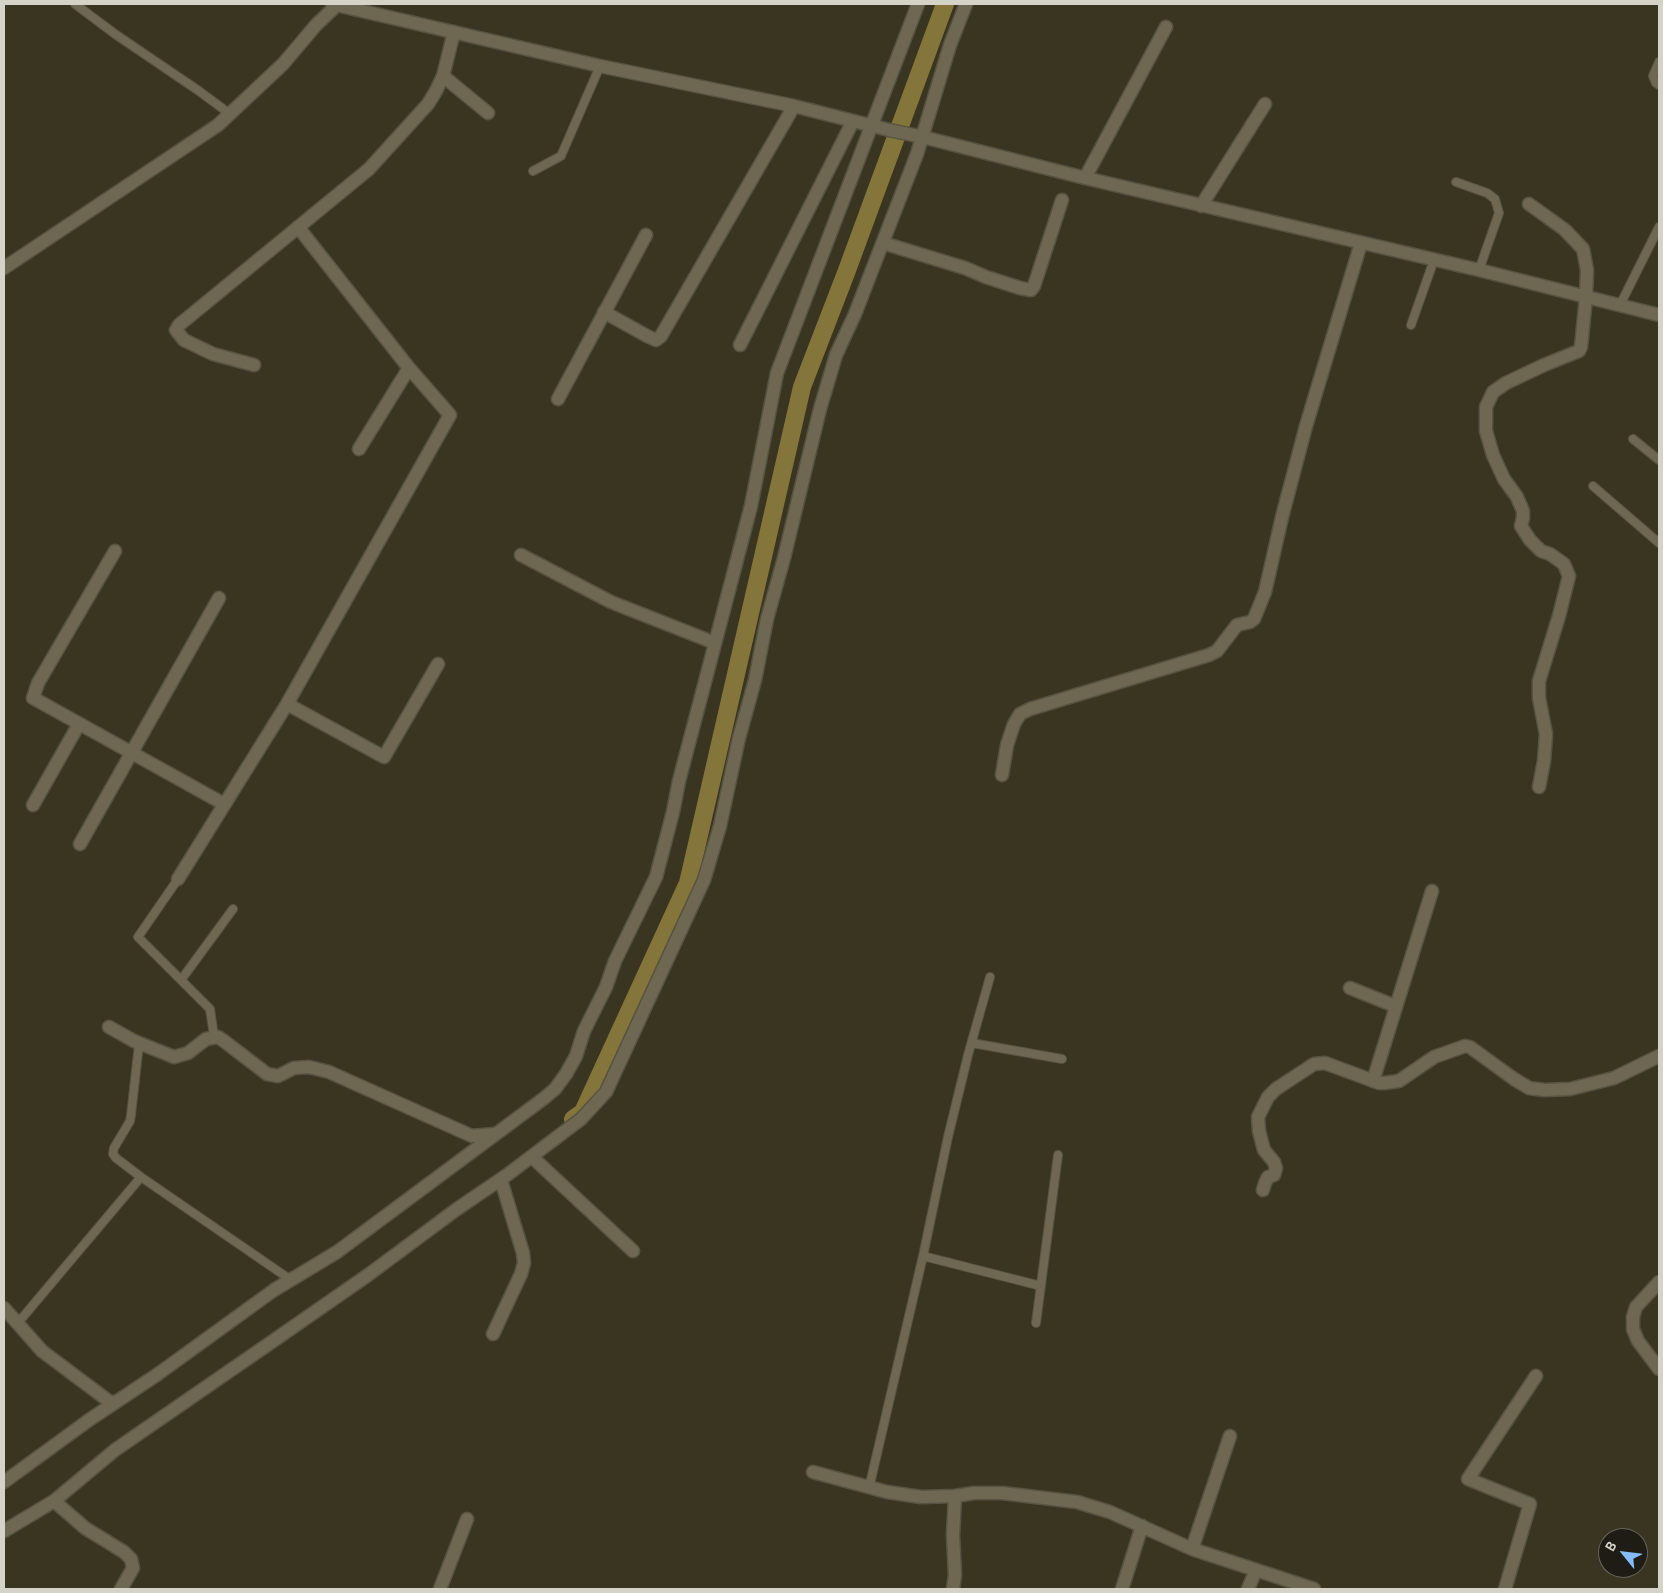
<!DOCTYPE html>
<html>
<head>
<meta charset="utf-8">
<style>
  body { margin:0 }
  #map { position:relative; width:1663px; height:1593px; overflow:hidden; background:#3a3521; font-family:"Archivo Narrow",sans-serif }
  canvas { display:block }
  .frame { position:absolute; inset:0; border:5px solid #d5d2c7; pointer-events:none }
  .north { position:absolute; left:1598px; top:1528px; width:50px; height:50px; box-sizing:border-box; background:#1e1c14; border:1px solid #67655c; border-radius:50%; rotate:299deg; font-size:14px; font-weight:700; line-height:20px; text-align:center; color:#d5d2c7 }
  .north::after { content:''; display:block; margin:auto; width:18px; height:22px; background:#84bcfb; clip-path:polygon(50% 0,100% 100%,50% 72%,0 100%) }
</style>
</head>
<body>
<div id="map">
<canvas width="1663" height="1593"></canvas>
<div class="frame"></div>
<div class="north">B</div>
</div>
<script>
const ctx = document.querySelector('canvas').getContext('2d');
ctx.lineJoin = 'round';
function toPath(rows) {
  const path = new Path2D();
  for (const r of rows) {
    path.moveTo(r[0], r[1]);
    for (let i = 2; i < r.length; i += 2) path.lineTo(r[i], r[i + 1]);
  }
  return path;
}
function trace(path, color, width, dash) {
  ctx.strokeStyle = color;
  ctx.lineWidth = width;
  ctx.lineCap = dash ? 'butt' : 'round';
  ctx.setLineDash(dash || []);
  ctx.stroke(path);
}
trace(toPath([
  [573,1119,583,1112,688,883,802,387,846,273,945,4]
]), '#84753b', 18);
const lane = toPath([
  [75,4,115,34,199,91,230,114],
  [1659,62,1653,76,1656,83,1659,85],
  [533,171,561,156,600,66],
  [1456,182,1487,193,1495,199,1499,213,1479,270],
  [1620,305,1659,227],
  [1411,325,1434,260],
  [1633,439,1659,460],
  [1593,486,1659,543],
  [178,879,138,937,210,1009,214,1036],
  [181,980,233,909],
  [972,1043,1062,1059],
  [139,1044,131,1115,130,1121,114,1148,113,1154,116,1158,141,1177,291,1280],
  [923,1256,1041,1286],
  [1036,1323,1058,1155],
  [17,1324,141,1177],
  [869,1488,923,1256,948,1137,968,1055,990,977]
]);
const street = toPath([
  [332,4,600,66,794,106,889,130,923,137,1085,178,1479,270,1659,315],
  [443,76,488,113],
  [1085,178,1166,27],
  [1529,204,1565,230,1583,249,1587,270,1586,297,1581,347,1579,351,1544,365,1506,383,1493,392,1486,407,1486,431,1493,455,1504,479,1517,497,1523,511,1523,518,1521,526,1530,540,1541,551,1550,554,1564,564,1569,576,1559,616,1539,681,1539,698,1546,734,1544,761,1539,787],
  [1201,206,1265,104],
  [883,243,965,268,986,277,1020,288,1031,290,1034,286,1062,200],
  [4,268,218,125,283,64,316,25,336,6],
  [604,312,647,336,656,340,661,336,794,106],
  [740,345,853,121],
  [254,365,213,354,184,340,176,330,179,325,369,169,428,104,436,91,443,76,454,32],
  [558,399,646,235],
  [359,449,409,368],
  [115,551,38,683,33,698,224,804],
  [521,555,611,602,715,643],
  [287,704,384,757,438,664],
  [1002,775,1007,745,1014,724,1020,714,1030,709,1209,655,1217,651,1237,625,1250,622,1254,619,1265,592,1282,517,1306,426,1361,243],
  [33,805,79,724],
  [80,844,219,598],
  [178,879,287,704,450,415,409,368,298,227],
  [1350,988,1395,1006],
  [109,1027,134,1041,174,1057,188,1053,206,1039,218,1037,224,1041,267,1074,278,1076,294,1068,309,1067,329,1072,472,1136,494,1134],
  [1373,1081,1432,891],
  [532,1157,633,1251],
  [1263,1190,1265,1183,1268,1177,1274,1175,1276,1168,1274,1162,1264,1150,1259,1131,1258,1117,1268,1097,1276,1089,1314,1064,1325,1063,1379,1083,1384,1083,1399,1081,1434,1057,1465,1046,1470,1047,1514,1079,1529,1088,1544,1090,1570,1089,1614,1078,1659,1056],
  [1659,1282,1636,1307,1633,1317,1633,1329,1638,1341,1659,1369],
  [4,1308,42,1351,110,1402,116,1402],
  [493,1334,521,1274,524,1263,523,1253,501,1180],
  [813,1472,887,1492,921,1497,955,1496,974,1493,1002,1493,1077,1502,1110,1512,1192,1549,1314,1589],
  [4,1482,89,1420,158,1374,274,1290,337,1252,543,1099,555,1089,566,1074,576,1056,584,1031,606,987,615,961,656,877,673,812,679,781,751,506,777,373,918,4],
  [54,1501,85,1528,124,1552,131,1559,133,1568,121,1589],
  [4,1531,54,1501,115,1450,273,1341,368,1275,457,1209,507,1175,581,1119,606,1092,704,880,720,826,739,738,755,680,767,619,784,558,820,409,836,355,855,314,917,154,950,45,966,4],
  [1192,1549,1230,1436],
  [440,1589,467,1519],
  [953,1589,955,1575,953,1535,955,1496],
  [1122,1589,1142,1526],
  [1248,1589,1256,1570],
  [1505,1589,1530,1504,1468,1479,1536,1376]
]);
trace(lane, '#575342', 10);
trace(street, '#575342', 15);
trace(lane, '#6e6853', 8);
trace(street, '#6e6853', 12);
</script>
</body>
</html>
